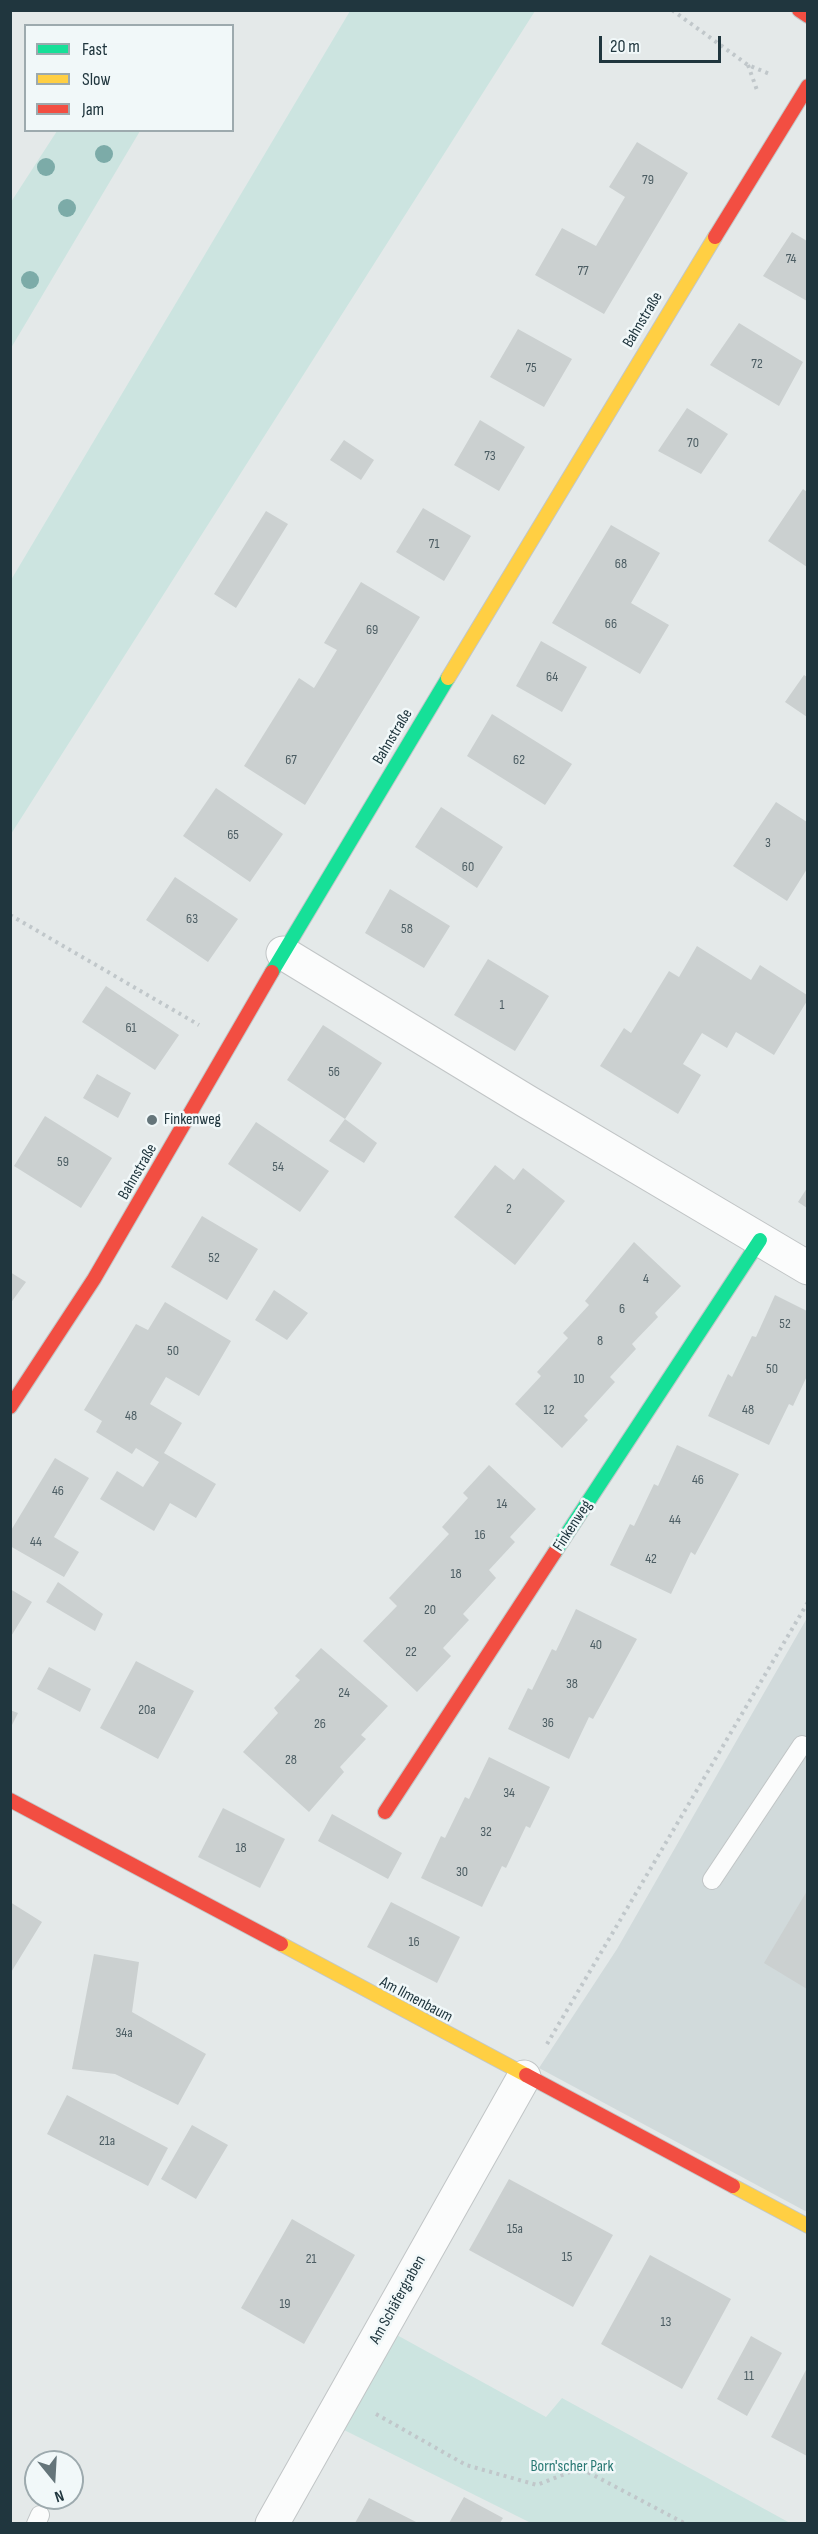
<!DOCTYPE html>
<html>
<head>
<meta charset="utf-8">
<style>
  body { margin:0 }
  #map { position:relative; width:818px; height:2534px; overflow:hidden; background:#e4e9e9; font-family:"Sofia Sans Condensed",sans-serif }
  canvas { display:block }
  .frame { position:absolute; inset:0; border:12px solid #20363e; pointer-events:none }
  .legend { position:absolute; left:24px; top:24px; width:210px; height:108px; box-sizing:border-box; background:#f1f8f9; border:2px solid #9daaae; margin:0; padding:8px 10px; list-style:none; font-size:18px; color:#20363e }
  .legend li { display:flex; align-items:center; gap:12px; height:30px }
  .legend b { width:30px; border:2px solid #9daaae }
  .north { position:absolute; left:24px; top:2450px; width:60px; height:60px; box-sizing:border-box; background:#f1f8f9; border:2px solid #9daaae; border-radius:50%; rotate:162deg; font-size:16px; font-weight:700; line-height:24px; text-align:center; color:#20363e }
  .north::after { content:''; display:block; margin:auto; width:21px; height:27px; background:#65757a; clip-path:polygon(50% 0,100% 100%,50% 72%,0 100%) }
  .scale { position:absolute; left:599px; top:36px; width:122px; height:27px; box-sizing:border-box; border:3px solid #20363e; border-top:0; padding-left:8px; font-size:18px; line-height:21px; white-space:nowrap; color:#20363e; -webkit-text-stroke:4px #f1f8f9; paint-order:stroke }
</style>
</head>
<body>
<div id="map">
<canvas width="818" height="2534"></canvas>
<div class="frame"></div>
<ul class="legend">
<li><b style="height:8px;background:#16e098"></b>Fast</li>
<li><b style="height:8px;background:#ffcf43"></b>Slow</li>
<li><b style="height:8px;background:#f24e42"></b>Jam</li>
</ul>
<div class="north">N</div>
<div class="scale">20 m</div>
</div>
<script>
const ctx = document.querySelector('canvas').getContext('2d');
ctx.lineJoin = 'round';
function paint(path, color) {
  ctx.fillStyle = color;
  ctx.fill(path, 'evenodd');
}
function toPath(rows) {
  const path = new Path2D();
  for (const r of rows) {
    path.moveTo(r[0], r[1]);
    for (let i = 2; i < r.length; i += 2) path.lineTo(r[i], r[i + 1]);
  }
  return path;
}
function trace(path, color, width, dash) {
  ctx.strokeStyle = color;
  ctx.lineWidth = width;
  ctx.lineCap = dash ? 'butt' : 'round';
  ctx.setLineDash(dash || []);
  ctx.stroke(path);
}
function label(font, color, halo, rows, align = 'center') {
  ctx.font = font + ' "Sofia Sans Condensed",sans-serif';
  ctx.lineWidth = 5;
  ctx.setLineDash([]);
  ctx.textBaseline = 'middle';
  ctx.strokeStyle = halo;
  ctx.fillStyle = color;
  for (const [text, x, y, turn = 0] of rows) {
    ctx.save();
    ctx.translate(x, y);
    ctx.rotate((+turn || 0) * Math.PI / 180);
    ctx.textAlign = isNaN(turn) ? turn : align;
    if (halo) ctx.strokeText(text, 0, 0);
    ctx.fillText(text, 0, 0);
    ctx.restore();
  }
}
paint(toPath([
  [807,1618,807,2212,539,2068,617,1949]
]), '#d1dadb');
paint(toPath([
  [350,11,535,11,11,834,11,580],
  [57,131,140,131,11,348,11,202],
  [395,2334,546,2417,562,2398,790,2523,531,2523,334,2425]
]), '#cce4e0');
paint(toPath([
  [637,142,688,173,604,314,535,275,562,228,596,246,625,197,609,187],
  [792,232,807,241,807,301,763,276],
  [739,323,803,362,779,406,710,365],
  [518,329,572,359,544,407,490,377],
  [687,408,728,434,701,474,658,451],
  [480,420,525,447,499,491,454,465],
  [344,440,374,460,361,480,330,460],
  [803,489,807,492,807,567,768,541],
  [423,508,471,536,444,581,396,552],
  [266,511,288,524,236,608,214,594],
  [611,525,660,553,631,603,669,625,640,674,552,623],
  [361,582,420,617,305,805,244,766,299,678,314,688,337,650,324,643],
  [541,641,587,667,562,712,516,686],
  [804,675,807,677,807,717,785,702],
  [492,714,572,764,545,805,467,756],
  [216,788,283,834,250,882,183,836],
  [776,802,807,822,807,869,787,901,733,866],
  [441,807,503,847,477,888,415,847],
  [175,877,238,919,208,962,146,920],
  [390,889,450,926,424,968,365,933],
  [697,946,751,980,760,965,807,995,807,1001,774,1055,736,1032,727,1048,702,1033,683,1064,701,1075,678,1114,600,1066,624,1028,631,1033,669,971,679,977],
  [488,959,549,996,515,1051,454,1015],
  [106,986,179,1035,155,1070,82,1022],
  [323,1025,382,1063,345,1119,377,1143,364,1163,329,1141,345,1119,287,1080],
  [97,1074,131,1093,118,1118,83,1098],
  [45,1116,112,1158,81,1208,14,1166],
  [256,1122,329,1171,300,1212,228,1164],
  [495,1165,514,1180,523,1168,565,1201,515,1265,454,1217],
  [807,1188,807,1208,798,1202],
  [202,1216,258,1249,227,1300,171,1267],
  [634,1242,681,1286,655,1313,658,1317,632,1344,636,1349,610,1377,615,1382,584,1416,588,1420,562,1448,515,1404,541,1376,537,1372,568,1338,563,1333,589,1305,585,1301],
  [10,1272,26,1282,10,1304],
  [274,1290,308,1313,287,1340,255,1320],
  [775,1295,807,1311,807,1376,793,1406,789,1404,769,1445,708,1416,728,1374,732,1377,752,1336,756,1337],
  [165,1302,231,1341,199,1396,166,1377,150,1404,182,1423,164,1453,216,1484,196,1518,170,1503,154,1531,100,1499,117,1471,143,1487,159,1462,136,1448,132,1454,96,1432,102,1421,84,1410,136,1324,148,1330],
  [677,1445,739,1474,695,1555,691,1552,671,1594,610,1565,630,1524,634,1526,654,1484,658,1486],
  [55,1458,89,1478,54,1537,79,1552,64,1577,10,1546,10,1532],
  [489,1465,536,1509,510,1537,515,1542,489,1570,496,1578,463,1614,469,1620,443,1648,451,1656,417,1692,363,1641,397,1606,389,1598,449,1534,442,1527,468,1498,463,1493],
  [58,1582,103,1614,95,1631,46,1602],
  [10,1589,32,1602,10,1638],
  [576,1609,637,1639,593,1719,589,1717,569,1759,508,1729,528,1688,532,1690,552,1649,556,1651],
  [321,1648,388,1706,361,1735,366,1739,340,1767,344,1772,309,1812,243,1752,278,1713,274,1708,300,1680,295,1676],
  [136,1661,194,1691,158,1759,100,1728],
  [49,1667,91,1689,80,1712,37,1689],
  [10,1710,18,1713,10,1729],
  [489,1757,550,1787,530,1828,526,1826,506,1868,502,1866,482,1907,421,1878,441,1836,445,1838,465,1797,469,1799],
  [223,1808,285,1839,260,1888,198,1857],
  [332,1814,402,1853,388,1879,318,1841],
  [807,1891,807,1989,764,1963],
  [10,1902,42,1922,10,1974],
  [391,1902,460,1937,437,1983,367,1947],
  [94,1954,139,1962,132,2012,206,2054,178,2105,115,2074,72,2069],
  [67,2095,168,2148,148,2186,47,2134],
  [192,2125,228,2145,196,2199,161,2179],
  [509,2179,613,2235,573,2307,469,2250],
  [292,2219,355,2255,304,2344,241,2308],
  [650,2255,731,2299,682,2389,601,2344],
  [751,2336,782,2353,747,2416,717,2399],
  [807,2368,807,2456,771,2437],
  [464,2497,503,2518,500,2523,449,2523],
  [369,2498,418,2523,355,2523]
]), '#cbd0d0');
const lane = toPath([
  [712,1880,802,1745],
  [36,2524,40,2515]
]);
const street = toPath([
  [283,953,526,1101,808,1268],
  [272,2524,524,2077]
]);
const fast = toPath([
  [272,972,448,678],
  [555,1552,760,1240]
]);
const slow = toPath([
  [448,678,715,237],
  [281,1944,526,2075],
  [733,2186,808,2226]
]);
const jam = toPath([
  [799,10,808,16],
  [715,237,808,86],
  [10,1407,94,1279,272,972],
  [10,1800,281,1944],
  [385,1812,555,1552],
  [526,2075,733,2186]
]);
trace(lane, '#c1c5c6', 20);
trace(street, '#c1c5c6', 35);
trace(fast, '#c1c7c8', 16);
trace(slow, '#c1c7c8', 16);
trace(jam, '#c1c7c8', 16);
trace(toPath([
  [672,10,748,65,772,75],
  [748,65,758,93],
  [10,915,199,1025],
  [547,2044,808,1602],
  [376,2414,466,2465,537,2485,580,2468,686,2524]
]), '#c0c7ca', 4, [3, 4.5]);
trace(lane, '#fbfcfc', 18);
trace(street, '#fbfcfc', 33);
trace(fast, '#16e098', 14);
trace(slow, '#ffcf43', 14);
trace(jam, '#f24e42', 14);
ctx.fillStyle = '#7caba8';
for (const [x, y] of [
  [104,154],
  [46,167],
  [67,208],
  [30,280]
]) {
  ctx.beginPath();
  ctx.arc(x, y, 9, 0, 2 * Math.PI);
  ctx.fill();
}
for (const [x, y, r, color] of [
  [152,1120,6,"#65757a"]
]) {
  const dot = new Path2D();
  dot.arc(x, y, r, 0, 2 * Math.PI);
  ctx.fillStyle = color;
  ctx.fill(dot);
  trace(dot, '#f1f8f9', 2);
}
label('14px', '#4c5d63', null, [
  ["79",648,180],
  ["74",791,259],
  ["77",583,271],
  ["72",757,364],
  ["75",531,368],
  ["70",693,443],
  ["73",490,456],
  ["71",434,544],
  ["68",621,564],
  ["66",611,624],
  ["69",372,630],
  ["64",552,677],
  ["67",291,760],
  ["62",519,760],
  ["65",233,835],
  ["3",768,843],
  ["60",468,867],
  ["63",192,919],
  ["58",407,929],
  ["1",502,1005],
  ["61",131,1028],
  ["56",334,1072],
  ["59",63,1162],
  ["54",278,1167],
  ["2",509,1209],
  ["52",214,1258],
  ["4",646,1279],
  ["6",622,1309],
  ["52",785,1324],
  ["8",600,1341],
  ["50",173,1351],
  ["50",772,1369],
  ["10",579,1379],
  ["12",549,1410],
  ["48",748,1410],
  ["48",131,1416],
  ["46",698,1480],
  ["46",58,1491],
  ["14",502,1504],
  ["44",675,1520],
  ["16",480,1535],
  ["44",36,1542],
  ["42",651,1559],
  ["18",456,1574],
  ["20",430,1610],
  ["40",596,1645],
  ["22",411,1652],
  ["38",572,1684],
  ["24",344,1693],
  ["20a",147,1710],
  ["36",548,1723],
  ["26",320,1724],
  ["28",291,1760],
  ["34",509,1793],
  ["32",486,1832],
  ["18",241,1848],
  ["30",462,1872],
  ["16",414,1942],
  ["34a",124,2033],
  ["21a",107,2141],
  ["15a",515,2229],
  ["15",567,2257],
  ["21",311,2259],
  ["19",285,2304],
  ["13",666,2322],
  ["11",749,2376]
]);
label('16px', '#20363e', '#f1f8f9', [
  ["Bahnstraße",643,320,-59],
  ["Bahnstraße",393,737,-59],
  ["Bahnstraße",138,1172,-60],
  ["Finkenweg",573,1526,-57],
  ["Am Ilmenbaum",416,2000,28],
  ["Am Schäfergraben",398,2300,-61]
]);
label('16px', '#20363e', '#f1f8f9', [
  ["Finkenweg",164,1120]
], 'left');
label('16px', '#277873', '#f1f8f9', [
  ["Born'scher Park",572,2467]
]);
</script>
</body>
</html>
